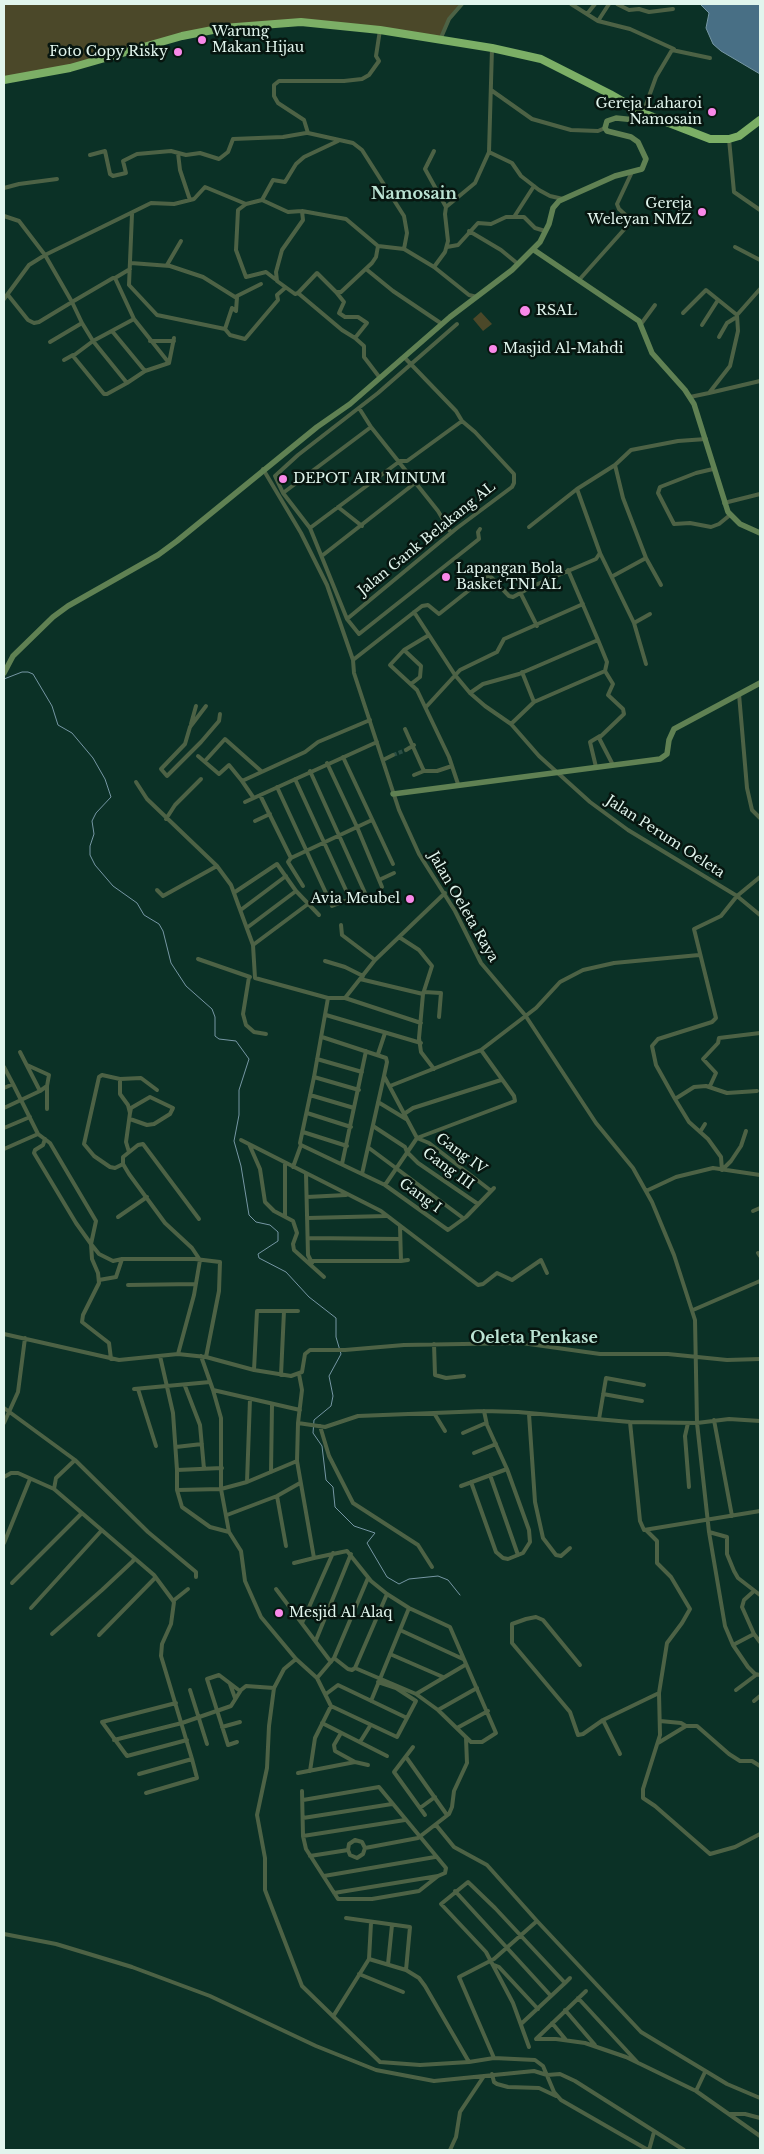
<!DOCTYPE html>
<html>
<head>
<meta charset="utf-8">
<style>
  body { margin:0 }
  #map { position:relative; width:764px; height:2154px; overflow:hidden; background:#0b3126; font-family:"Libre Baskerville",serif }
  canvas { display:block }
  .frame { position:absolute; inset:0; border:5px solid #e1f5ed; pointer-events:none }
</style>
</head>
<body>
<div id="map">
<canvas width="764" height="2154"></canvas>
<div class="frame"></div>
</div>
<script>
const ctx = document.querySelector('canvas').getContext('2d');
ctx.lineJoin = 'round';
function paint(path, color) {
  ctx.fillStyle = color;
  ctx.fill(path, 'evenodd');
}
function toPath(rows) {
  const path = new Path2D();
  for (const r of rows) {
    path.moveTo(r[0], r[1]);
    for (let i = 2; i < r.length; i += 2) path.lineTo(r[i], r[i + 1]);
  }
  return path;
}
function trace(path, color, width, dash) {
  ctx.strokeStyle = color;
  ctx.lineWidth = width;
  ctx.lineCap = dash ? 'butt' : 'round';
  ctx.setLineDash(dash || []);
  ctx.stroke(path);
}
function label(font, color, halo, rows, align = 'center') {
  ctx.font = font + ' "Libre Baskerville",serif';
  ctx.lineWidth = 5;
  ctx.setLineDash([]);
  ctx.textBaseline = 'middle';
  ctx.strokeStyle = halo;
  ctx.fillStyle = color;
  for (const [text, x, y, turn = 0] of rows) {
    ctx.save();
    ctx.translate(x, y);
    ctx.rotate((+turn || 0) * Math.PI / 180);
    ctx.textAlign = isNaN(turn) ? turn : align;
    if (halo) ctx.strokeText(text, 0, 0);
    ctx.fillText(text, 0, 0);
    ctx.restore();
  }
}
paint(toPath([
  [4,4,463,4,456,10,440,37,354,24,213,27,94,60,4,78],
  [481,312,492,324,483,331,473,319]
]), '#4b4829');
const water = toPath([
  [700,4,760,4,760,74,721,51,713,44,706,28,709,13,700,4]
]);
paint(water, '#486f85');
trace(water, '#7697a4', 1);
trace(toPath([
  [4,679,22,672,28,672,33,674,52,706,58,725,72,733,93,758,105,779,111,797,96,813,92,821,94,834,90,846,90,855,95,865,113,886,137,903,144,915,159,924,163,931,171,963,186,986,212,1009,215,1017,215,1036,219,1039,236,1041,249,1059,239,1090,239,1115,234,1141,241,1166,249,1215,256,1222,270,1225,278,1232,278,1241,258,1254,259,1258,286,1272,309,1297,336,1318,336,1337,341,1354,329,1376,333,1396,331,1406,314,1420,313,1433,322,1446,326,1480,333,1487,335,1507,354,1526,375,1533,367,1543,387,1577,399,1584,409,1579,438,1576,448,1580,460,1595]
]), '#7697a4', 1);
trace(toPath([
  [393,755,406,750]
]), '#2b4e44', 4, [4, 2]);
trace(toPath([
  [571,4,598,21,630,29,674,49],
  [617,4,629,10,639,9,649,12,673,9],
  [587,14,595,4],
  [598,21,609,4],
  [380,30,376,56,379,61,369,75,362,79,344,81,279,81,274,85,274,96,278,103,304,120,308,133,353,143,362,150,404,216,407,233,404,249],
  [440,40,449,19,462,4],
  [491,90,532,119,571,130,598,131,605,128],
  [643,113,656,77,672,50,710,58],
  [729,139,734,192,760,210],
  [338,141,304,157,296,164,285,182,273,180,262,200,288,212,302,211,346,219,378,246,404,249,434,267,445,252,448,241,445,214,446,207,475,183,489,152,492,48],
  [434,151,425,169,446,207],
  [489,152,512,163,521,176,539,190,550,196,563,199],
  [178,153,180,170,190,200],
  [90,155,105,151,110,174,113,176,126,173,123,161,137,154,171,151,186,155,200,153,219,159,228,152,233,139,283,137,306,133],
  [4,188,19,184,57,179],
  [262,200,246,204,238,210,236,250,246,277,266,272,275,279],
  [302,211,303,220,282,250,276,272,277,281,295,294,298,293,317,273,336,292,341,292,372,263,376,257,378,246],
  [132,214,129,285,157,315,225,329,232,308,236,311,237,297],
  [4,216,19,221,45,255,151,203,174,204,194,199,205,187,246,204],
  [514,217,534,186],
  [469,231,501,250,518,264],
  [447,247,458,245,478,223,491,224,506,217,524,217,535,228,545,231],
  [735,247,760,260],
  [131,263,170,266,203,277,235,297,261,284],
  [167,265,181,241],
  [434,267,469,295,477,297],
  [366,269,393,291,442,324],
  [115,278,130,269],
  [579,280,629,224,630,219,619,209,617,204,632,172],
  [336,292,344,302,339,313,345,317,358,317,367,323,355,338,364,346,364,357,380,378],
  [298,293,342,330,355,338],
  [4,299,29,265,45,255,72,302,82,323,93,341,127,383,107,394,104,394,73,356,93,341,134,319,115,278,113,278,72,302,39,322,34,323,28,320,8,295],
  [683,313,706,290,737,315],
  [134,319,169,363],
  [457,324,378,393,298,455,275,476,283,493,310,528,347,619,359,634,479,539,478,532,480,529],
  [641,324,655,305],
  [702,325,718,300],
  [225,329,230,335,245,339,278,300,277,295,285,288],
  [112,331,145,371,127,383],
  [719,337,727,323,735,318],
  [150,341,174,341],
  [50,342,82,323],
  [64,360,73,355],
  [145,371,169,363,174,338],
  [709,393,760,381],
  [690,397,709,393,730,366,738,331,737,315,760,289],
  [359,408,371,427,438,511,451,533],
  [263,469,301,533,327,585,353,660,354,673,399,810,419,854,455,911,481,963,525,1015,596,1123,633,1168,652,1202,674,1255,695,1320,697,1423,729,1419,760,1421],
  [713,469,696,473,660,487,658,493,674,524,690,523,711,527,719,524,730,515],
  [577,489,600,553,634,623],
  [283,493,371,427],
  [724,503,760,494],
  [338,507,362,526],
  [529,527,577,489,615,465,631,450,678,441,706,439],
  [310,528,400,461,407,461,462,421],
  [323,555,415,483],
  [646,558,661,585],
  [613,576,646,558,623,498,615,465],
  [521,594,537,626],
  [414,612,455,675,470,693,485,706,511,724,539,756,590,802,628,830,737,896,760,915],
  [347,619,457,528,512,487,514,483,514,474,475,432,462,421,456,411,404,357],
  [429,635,404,650,390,665,417,690,449,757,458,784],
  [404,650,421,666,420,677,411,684],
  [353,660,422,606,428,605,439,614,487,576,490,576,509,596,513,597,533,586,596,559,600,553],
  [646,664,634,623,650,614],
  [605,671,613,684,608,695,623,709,624,714,599,738,613,765],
  [522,672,534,702],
  [470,693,483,684,519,674,598,640,568,570],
  [739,694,747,788,752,810,760,818],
  [206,706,190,727,185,744,161,769,167,776,201,742,219,721,220,714],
  [426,707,460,670,497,652,504,639,583,604],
  [191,724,196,706],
  [511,724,534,702,605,671,607,662,598,640],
  [405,729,423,769,424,771,414,775],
  [406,750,414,745],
  [198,756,219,774,229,765,242,781],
  [343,757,393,864],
  [383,760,393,755],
  [205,761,225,739,261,771],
  [327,763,357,827,382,887],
  [596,767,590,742,600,736],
  [310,771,365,893],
  [424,771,437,771,452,766],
  [136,782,147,799,217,866,231,885,253,945,255,978,328,998,345,998,375,960,445,893],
  [277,787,332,906,350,899,295,779],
  [260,795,291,858,288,862,303,886],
  [253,797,242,781,305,752,318,742,370,720],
  [245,802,377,742],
  [166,819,175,805,201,779],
  [255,821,270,814],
  [291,858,372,820],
  [379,880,394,873],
  [157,890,163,896,217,866],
  [235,892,277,864,296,891,319,915],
  [242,909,286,876],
  [341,925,342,935,375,960],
  [248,927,296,891],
  [399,937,419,950,432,966,423,994,419,1038,421,1052,434,1069],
  [253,945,308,904],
  [198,959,250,977],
  [325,961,345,967,363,976],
  [249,977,243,1014,246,1025,254,1032,266,1034],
  [360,979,423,994],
  [424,992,441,993,439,1017],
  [328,998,314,1077,300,1143,301,1145,385,1185,448,1230,466,1217,494,1188],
  [345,998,421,1023],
  [326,1015,421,1043],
  [322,1037,386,1058,387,1062,384,1076,417,1138],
  [378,1054,385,1033],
  [317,1059,362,1072],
  [27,1065,49,1075,47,1086,40,1091],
  [4,1067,13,1084],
  [314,1077,359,1090],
  [120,1079,120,1094,128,1105,130,1113,126,1142,129,1152],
  [47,1086,47,1109],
  [390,1086,481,1050,536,1008,560,982,583,970,614,963,699,955],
  [710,1086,716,1073,703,1059,718,1043,719,1038,760,1033],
  [4,1088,13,1084,38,1134,50,1143,96,1221,91,1244,99,1254,113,1261,122,1259,195,1259,220,1262,219,1291,206,1357],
  [310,1095,354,1108],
  [675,1099,694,1087,706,1086,727,1093,757,1091],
  [378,1102,406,1119],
  [4,1108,40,1091,20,1052],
  [130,1113,131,1108,150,1097,173,1108,170,1114,154,1124,147,1125,130,1119],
  [307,1113,351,1127],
  [404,1114,413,1108,501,1080],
  [373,1126,405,1147,407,1152,418,1163,478,1204],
  [4,1128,30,1117],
  [303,1132,347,1146],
  [700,1132,705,1124],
  [417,1138,429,1143,490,1190],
  [45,1139,43,1145,35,1150,34,1153,76,1223,91,1244,92,1259,98,1273,99,1283,83,1315,82,1322,109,1343,111,1359],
  [241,1140,381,1211,478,1285,483,1284,497,1273,512,1280,541,1260,547,1273],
  [249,1144,260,1169,265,1202,274,1211,293,1221,297,1233,293,1244,294,1250,324,1277],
  [369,1148,463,1218],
  [4,1149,38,1134],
  [285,1163,285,1216],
  [123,1164,115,1168,110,1167,94,1156,84,1144,99,1077,102,1075,120,1079,141,1078,157,1090],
  [342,1164,366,1051],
  [293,1167,301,1145],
  [722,1170,721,1157,708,1139,689,1122,675,1099,656,1065,652,1046,658,1039,712,1022,716,1018,694,929,721,916,737,896,760,877],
  [722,1170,731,1161,741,1146,746,1131],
  [306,1174,308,1255,312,1263],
  [362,1174,384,1076],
  [385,1185,417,1138,515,1101,514,1096,481,1050],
  [646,1191,676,1177,713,1168,760,1175],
  [307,1197,346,1195],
  [753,1211,760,1208],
  [118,1217,147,1197],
  [308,1218,386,1216],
  [400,1226,401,1261,408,1260],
  [308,1238,400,1239],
  [758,1253,760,1256],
  [311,1261,401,1261],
  [99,1280,116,1277,122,1259],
  [128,1285,195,1284],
  [693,1310,760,1281],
  [4,1334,119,1360,178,1354,206,1357,254,1370,291,1376,302,1372,305,1354,310,1350,345,1350,404,1345,522,1343,600,1354,668,1354,727,1360,760,1359],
  [434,1344,435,1375,446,1378,464,1376],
  [178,1354,194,1295,200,1260,192,1248,165,1223,129,1174,123,1164,123,1157,138,1145,143,1144,199,1219],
  [160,1356,173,1413,177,1470,222,1468],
  [201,1356,213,1390,221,1418,221,1489,229,1532,241,1551,245,1581,261,1617,296,1659,317,1678,331,1706,397,1737,416,1701,396,1688,378,1682],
  [254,1370,257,1311,298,1311],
  [299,1374,302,1390,298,1423,297,1461,314,1558,347,1551,371,1581,387,1594,409,1608,450,1627,496,1733,482,1742,471,1742,438,1710,416,1694,355,1668,352,1670,348,1669,334,1658],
  [281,1375,284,1311],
  [185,1386,200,1425,204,1469],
  [134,1389,210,1382],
  [138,1389,156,1446],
  [213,1390,300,1410],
  [603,1394,642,1401],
  [4,1408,75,1460,56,1478,54,1489,154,1575,174,1602,171,1624,162,1644,161,1656,192,1759,139,1774],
  [434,1413,445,1431],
  [529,1414,535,1502,543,1538,556,1555,561,1556,570,1548],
  [599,1419,606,1378,644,1385],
  [714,1420,732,1516],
  [630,1422,640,1521,644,1530,760,1511],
  [4,1423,18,1392,25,1338],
  [298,1423,325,1427,358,1416,484,1411,518,1412,630,1422,697,1423,709,1532,725,1626,733,1645,748,1667,755,1674,760,1675],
  [688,1423,685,1436,689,1487],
  [320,1426,329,1456,353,1503,418,1545,432,1567],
  [463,1433,486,1423],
  [176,1447,202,1444],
  [474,1453,496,1444],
  [75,1460,148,1532,196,1572,196,1577],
  [177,1470,177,1490,182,1507,210,1527,229,1532],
  [271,1472,272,1405],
  [490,1475,518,1555],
  [4,1477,11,1473,18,1473,54,1489],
  [247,1482,250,1399],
  [471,1482,496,1552,503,1558,508,1559,523,1553,530,1542,529,1530,507,1469,487,1425,484,1411],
  [461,1486,507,1469],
  [177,1490,221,1489,247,1482,297,1461],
  [277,1496,286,1546],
  [227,1515,277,1496,300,1483],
  [646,1530,657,1541,657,1563,671,1577,690,1609,682,1623,667,1643,659,1693,660,1735,643,1789,643,1798,655,1806,710,1854,735,1847,760,1834],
  [709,1532,727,1537,727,1554,734,1571,738,1578,760,1595],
  [4,1543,30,1479],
  [294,1563,314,1558],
  [12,1583,81,1514],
  [276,1589,331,1662],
  [754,1591,744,1600,742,1607,754,1634,760,1642],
  [173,1601,188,1589],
  [31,1608,102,1530],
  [302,1623,333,1553],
  [400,1630,463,1659],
  [52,1634,102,1590,133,1561,134,1558],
  [99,1635,155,1578],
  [316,1640,351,1554],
  [733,1645,754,1634],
  [390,1654,443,1677],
  [296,1659,284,1669,274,1688,269,1726,267,1768,257,1815,265,1858,265,1890,302,1986,380,2062,420,2065,469,2062,494,2058,535,2060,543,2066,554,2092,561,2100,648,2150],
  [580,1665,543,1620,536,1617,526,1619,512,1624,512,1643,570,1712,578,1735,583,1734,603,1720,659,1693],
  [355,1668,387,1594],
  [317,1678,334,1658,368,1578],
  [230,1684,235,1698],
  [190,1690,207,1744],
  [736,1690,756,1675],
  [326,1694,338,1685,407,1718],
  [416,1694,465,1665],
  [371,1701,409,1608],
  [754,1701,760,1696],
  [176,1703,102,1722,127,1756,187,1740],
  [438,1710,477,1688],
  [603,1720,620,1754],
  [660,1721,681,1723,686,1726],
  [322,1723,387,1756],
  [222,1727,240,1722],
  [457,1728,488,1711],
  [341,1733,334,1745,335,1751,355,1762,368,1765],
  [114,1740,182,1723,231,1706,241,1690,246,1686,274,1688],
  [237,1742,228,1745,207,1679,219,1675,240,1691],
  [360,1742,370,1726],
  [658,1743,686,1726,697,1726,729,1754,740,1761,752,1761,760,1766],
  [413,1747,394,1772,425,1815],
  [406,1757,447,1815],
  [310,1771,315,1738,331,1706],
  [298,1773,355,1762],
  [302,1791,303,1836,306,1849,338,1899,372,1899,419,1891,438,1876],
  [146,1793,197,1778,192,1759],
  [303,1800,379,1787,446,1868,445,1873,438,1876,334,1893],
  [420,1808,435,1797],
  [303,1818,392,1804],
  [436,1825,454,1847,487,1865,537,1921,494,1959,459,1977,494,2058],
  [303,1836,405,1820],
  [355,1840,362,1842,365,1848],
  [365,1848,418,1838,449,1814,452,1807,454,1791,467,1763,466,1738],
  [348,1850,349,1844,355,1840],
  [348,1850,350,1855,357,1858],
  [310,1856,348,1850],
  [357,1858,363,1854,365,1848],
  [324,1876,435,1857],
  [455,1891,551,1996],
  [346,1918,410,1927,406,1970],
  [537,1921,641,2032,727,2084,760,2098],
  [4,1934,56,1944,132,1967,210,1996,316,2046,376,2070,434,2081,534,2071,547,2075,560,2074,575,2081,684,2150],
  [369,1959,371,1923],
  [388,1964,392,1925],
  [494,1965,499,1967,538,2009],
  [359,1974,403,1992],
  [565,1983,570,1978],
  [586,1991,536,2039,556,2039,585,2043,626,2057,696,2091,760,2136],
  [578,1998,638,2063],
  [565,2010,595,2045],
  [334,2015,369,1959,406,1970,419,1978,425,1986,469,2062],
  [552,2023,566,2040],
  [521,2024,565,1983,495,1908,468,1882,441,1904,486,1952,513,2003,529,2047],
  [492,2074,494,2082,497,2084,508,2087,539,2088,556,2096],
  [696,2091,705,2072],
  [730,2114,745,2114,760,2118],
  [450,2150,456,2137,460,2112,484,2076],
  [649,2150,654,2132]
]), '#4d6245', 4);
trace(toPath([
  [534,250,639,321,652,353,685,390,694,404,728,512,740,524,760,533],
  [4,673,13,656,53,617,68,606,158,555,177,541,317,427,350,404,450,317,512,270,540,242,549,224,553,208,559,201,615,176,642,169,646,159,638,142,631,137,607,131,605,128,607,121,616,118,664,123],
  [393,794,660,759,667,754,669,740,674,729,760,683]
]), '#608153', 5.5);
trace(toPath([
  [4,80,70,68,182,36,223,28,301,22,380,30,492,48,541,59,610,94,643,113,710,139,729,139,739,136,760,120]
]), '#7caf66', 8);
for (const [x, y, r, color] of [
  [202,40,5,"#f988e9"],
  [178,52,5,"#f988e9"],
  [712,112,5,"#f988e9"],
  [702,212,5,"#f988e9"],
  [525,311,6,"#f988e9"],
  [493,349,5,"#f988e9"],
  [283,479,5,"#f988e9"],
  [446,577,5,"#f988e9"],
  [410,899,5,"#f988e9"],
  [279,1613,5,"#f988e9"]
]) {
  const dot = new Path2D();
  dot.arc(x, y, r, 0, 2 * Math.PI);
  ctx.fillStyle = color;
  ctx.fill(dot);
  trace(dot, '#071610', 2);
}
label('14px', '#e1f5ed', '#071610', [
  ["Warung",212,32],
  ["Makan Hijau",212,48],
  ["Foto Copy Risky",168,52,"right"],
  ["Gereja Laharoi",702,104,"right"],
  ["Namosain",702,120,"right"],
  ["Gereja",692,204,"right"],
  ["Weleyan NMZ",692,220,"right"],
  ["RSAL",536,311],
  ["Masjid Al-Mahdi",503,349],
  ["DEPOT AIR MINUM",293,479],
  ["Lapangan Bola",456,569],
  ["Basket TNI AL",456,585],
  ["Avia Meubel",400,899,"right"],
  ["Mesjid Al Alaq",289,1613]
], 'left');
label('14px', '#e1f5ed', '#071610', [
  ["Jalan Gank Belakang AL",427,539,-39],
  ["Jalan Perum Oeleta",665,837,33],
  ["Jalan Oeleta Raya",463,907,60],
  ["Gang IV",461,1154,36],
  ["Gang III",448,1169,36],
  ["Gang I",420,1196,36]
]);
label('bold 16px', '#bbe3d3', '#071610', [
  ["Namosain",414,194],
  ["Oeleta Penkase",534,1338]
]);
</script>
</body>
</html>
